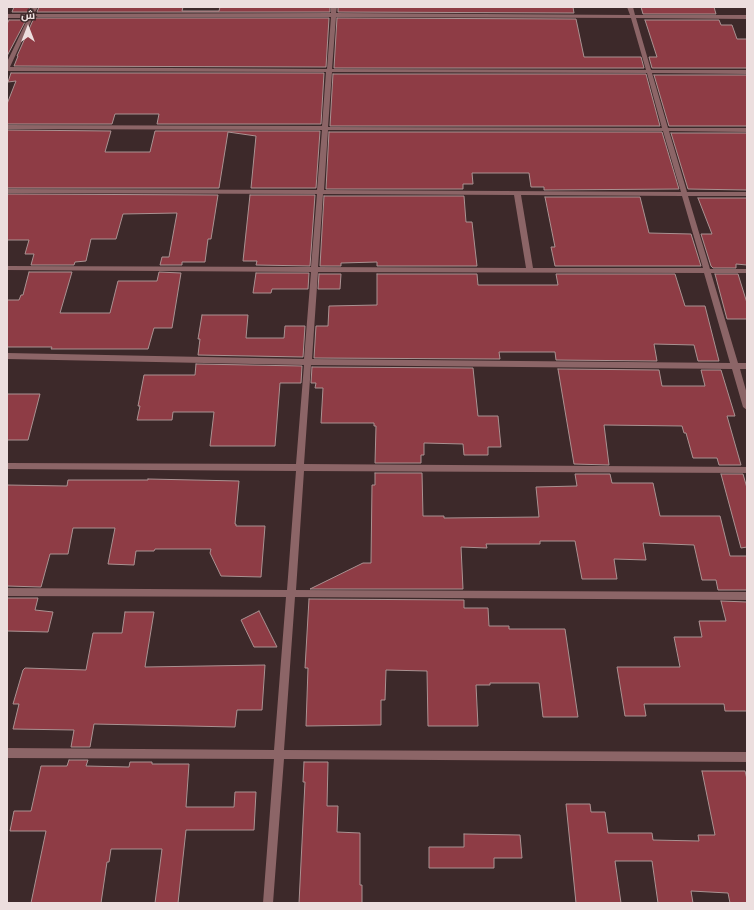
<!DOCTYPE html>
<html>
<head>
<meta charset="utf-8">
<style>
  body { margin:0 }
  #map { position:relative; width:754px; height:910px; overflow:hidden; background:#3d292a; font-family:Signika,Cairo,sans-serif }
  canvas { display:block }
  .frame { position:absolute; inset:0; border:8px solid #ecdede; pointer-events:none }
  .north { position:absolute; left:8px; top:8px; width:40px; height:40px; -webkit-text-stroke:3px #3d292a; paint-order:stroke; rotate:0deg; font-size:11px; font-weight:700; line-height:16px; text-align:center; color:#ecdede }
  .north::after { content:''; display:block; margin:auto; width:14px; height:18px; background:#ecdede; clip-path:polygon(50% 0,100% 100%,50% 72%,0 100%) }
</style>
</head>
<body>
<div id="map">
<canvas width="754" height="910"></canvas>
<div class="frame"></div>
<div class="north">ش</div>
</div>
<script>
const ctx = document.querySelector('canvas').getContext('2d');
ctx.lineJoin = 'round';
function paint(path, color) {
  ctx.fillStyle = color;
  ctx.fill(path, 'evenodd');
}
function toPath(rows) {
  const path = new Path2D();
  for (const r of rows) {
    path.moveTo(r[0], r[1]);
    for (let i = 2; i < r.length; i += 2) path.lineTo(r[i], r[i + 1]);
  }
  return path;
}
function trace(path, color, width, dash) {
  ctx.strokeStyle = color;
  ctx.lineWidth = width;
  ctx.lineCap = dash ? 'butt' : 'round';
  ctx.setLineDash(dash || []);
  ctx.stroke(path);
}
const building = toPath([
  [14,7,30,7,28,12,12,12,14,7],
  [39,7,183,7,182,11,219,11,220,7,330,7,330,12,37,12,39,7],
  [338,7,573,7,574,13,338,12,338,7],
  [641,7,714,7,716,14,643,14,641,7],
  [34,18,329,18,326,67,14,66,18,56,17,56,34,18],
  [337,18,576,19,584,57,641,57,644,68,334,68,337,18],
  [9,20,26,20,7,56,7,24,9,20],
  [645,20,719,20,721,25,732,25,737,39,747,39,747,68,652,68,649,57,657,57,645,20],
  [11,73,324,73,321,124,157,124,159,114,115,114,112,124,7,124,7,104,16,81,8,82,11,73],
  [333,74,646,74,660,126,330,126,333,74],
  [654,75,747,75,747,126,669,126,654,75],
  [7,130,111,131,105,152,150,152,155,131,320,131,316,188,251,188,256,136,228,132,219,188,7,188,7,130],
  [329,132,662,132,679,189,544,190,544,187,531,187,529,173,472,173,473,184,463,184,463,189,326,189,329,132],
  [671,133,747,133,747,190,688,189,671,133],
  [7,194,218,195,211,239,208,239,205,262,182,262,182,265,160,265,162,257,169,257,177,213,123,214,116,239,91,239,86,261,75,262,74,265,31,265,34,254,25,254,29,240,7,240,7,194],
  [250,195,315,195,310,266,256,265,257,261,243,261,250,195],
  [324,196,464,196,466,222,472,222,477,266,377,266,377,262,341,263,341,266,320,266,324,196],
  [545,197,640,197,649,233,691,234,701,266,555,266,551,247,555,247,545,197],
  [698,198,747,198,747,265,736,264,736,268,713,268,711,266,701,234,712,234,698,198],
  [29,272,72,272,60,313,110,313,118,281,157,281,159,272,181,273,172,328,154,328,148,349,51,349,52,347,7,347,7,300,19,300,21,295,23,295,29,272],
  [256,273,309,273,308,289,272,289,271,293,253,293,256,273],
  [319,274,341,274,340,289,318,289,319,274],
  [377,274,477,274,478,285,558,285,556,274,675,274,685,306,705,306,719,361,698,361,694,345,654,344,657,361,556,360,555,352,499,352,500,359,314,358,316,326,328,326,329,306,377,305,377,274],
  [715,274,738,274,747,303,747,319,727,319,715,274],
  [202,315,248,315,246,338,284,338,285,326,305,326,303,357,198,355,200,339,198,339,202,315],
  [196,364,302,366,301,383,280,383,275,446,210,446,214,412,173,412,172,420,137,420,140,406,138,406,144,375,195,375,196,364],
  [312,367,473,368,478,416,498,416,501,447,488,447,488,455,464,455,463,444,424,443,424,455,421,455,421,463,375,463,376,426,374,426,374,423,321,423,323,388,315,388,316,383,311,383,312,367],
  [558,369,659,370,662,386,705,386,701,370,721,370,735,416,727,416,741,465,719,465,717,458,693,458,686,433,684,433,682,426,604,425,609,465,574,464,558,369],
  [7,394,40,394,28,440,7,440,7,394],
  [375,473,422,473,423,516,444,516,444,518,539,517,536,487,577,486,575,474,610,474,612,483,653,483,660,516,720,516,730,556,747,556,747,590,718,590,716,580,702,580,694,545,643,543,646,560,614,559,617,579,582,579,575,541,540,541,540,544,486,544,487,548,461,547,463,589,310,589,363,563,371,563,372,485,375,485,375,473],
  [721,474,743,474,747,488,747,547,741,548,721,474],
  [148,479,239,481,235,524,236,524,236,526,265,526,261,577,221,576,210,553,211,549,155,549,154,551,136,551,134,565,108,564,115,528,73,528,68,554,50,554,41,587,7,586,7,485,67,486,68,480,148,480,148,479],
  [7,598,38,598,35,610,53,612,48,632,7,631,7,598],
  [309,599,464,600,464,608,488,608,489,626,509,626,509,629,565,629,578,717,543,717,539,683,490,683,490,685,476,685,478,726,428,726,427,671,386,670,385,700,381,700,381,725,306,726,308,668,305,668,309,599],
  [721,601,747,602,747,711,725,711,724,704,644,704,646,716,625,716,617,667,680,667,674,637,702,637,699,621,726,621,721,601],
  [259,611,277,647,254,647,241,620,259,611],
  [125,612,154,612,145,667,265,665,262,710,237,710,235,727,94,724,90,747,71,747,74,730,13,729,19,704,13,704,23,670,25,668,86,670,93,633,122,633,125,612],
  [69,760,88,760,86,766,129,767,130,762,152,762,152,764,189,764,186,807,234,807,235,792,256,792,254,830,186,830,178,903,155,903,162,849,111,849,109,862,107,862,101,903,31,903,46,831,10,831,14,811,31,811,41,766,67,766,69,760],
  [304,762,328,762,327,806,338,806,337,832,360,833,360,885,362,885,362,903,299,903,305,782,303,782,304,762],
  [702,771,745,771,747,779,747,903,730,903,728,893,691,891,693,903,658,903,652,861,615,861,621,903,576,903,566,804,590,804,591,812,605,812,608,833,652,833,653,840,699,841,698,835,715,835,702,771],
  [464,834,520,835,522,858,494,858,494,868,429,868,429,847,464,847,464,834]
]);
paint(building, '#8e3c45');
trace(building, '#aa9292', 1);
paint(toPath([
  [32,7,38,7,34,14,331,13,331,7,337,7,336,13,630,15,627,7,633,7,635,15,747,15,747,19,636,18,651,70,747,70,747,74,652,73,668,128,747,128,747,132,669,131,687,192,747,192,747,196,688,196,710,269,747,269,747,273,711,273,738,363,747,363,747,369,740,369,747,394,747,410,743,407,732,369,311,365,304,464,747,467,747,473,304,471,296,590,747,592,747,600,295,597,284,750,747,752,747,762,284,759,273,903,263,903,274,759,7,758,7,748,274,750,286,597,7,596,7,588,287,590,296,471,7,469,7,463,296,464,304,365,7,359,7,353,304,359,311,272,7,270,7,266,311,267,317,194,7,193,7,189,317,190,322,130,7,129,7,125,322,126,326,72,7,71,7,62,28,18,7,18,7,14,29,14,32,7],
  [33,17,331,17,327,69,10,67,33,17],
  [336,17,631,18,646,70,332,69,336,17],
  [332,72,647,73,662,128,328,127,332,72],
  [328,130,663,131,681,192,324,190,328,130],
  [323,194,514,195,526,268,318,267,323,194],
  [521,195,682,196,703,268,533,268,521,195],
  [318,272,704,273,730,363,312,359,318,272]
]), '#8c6567');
</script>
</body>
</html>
